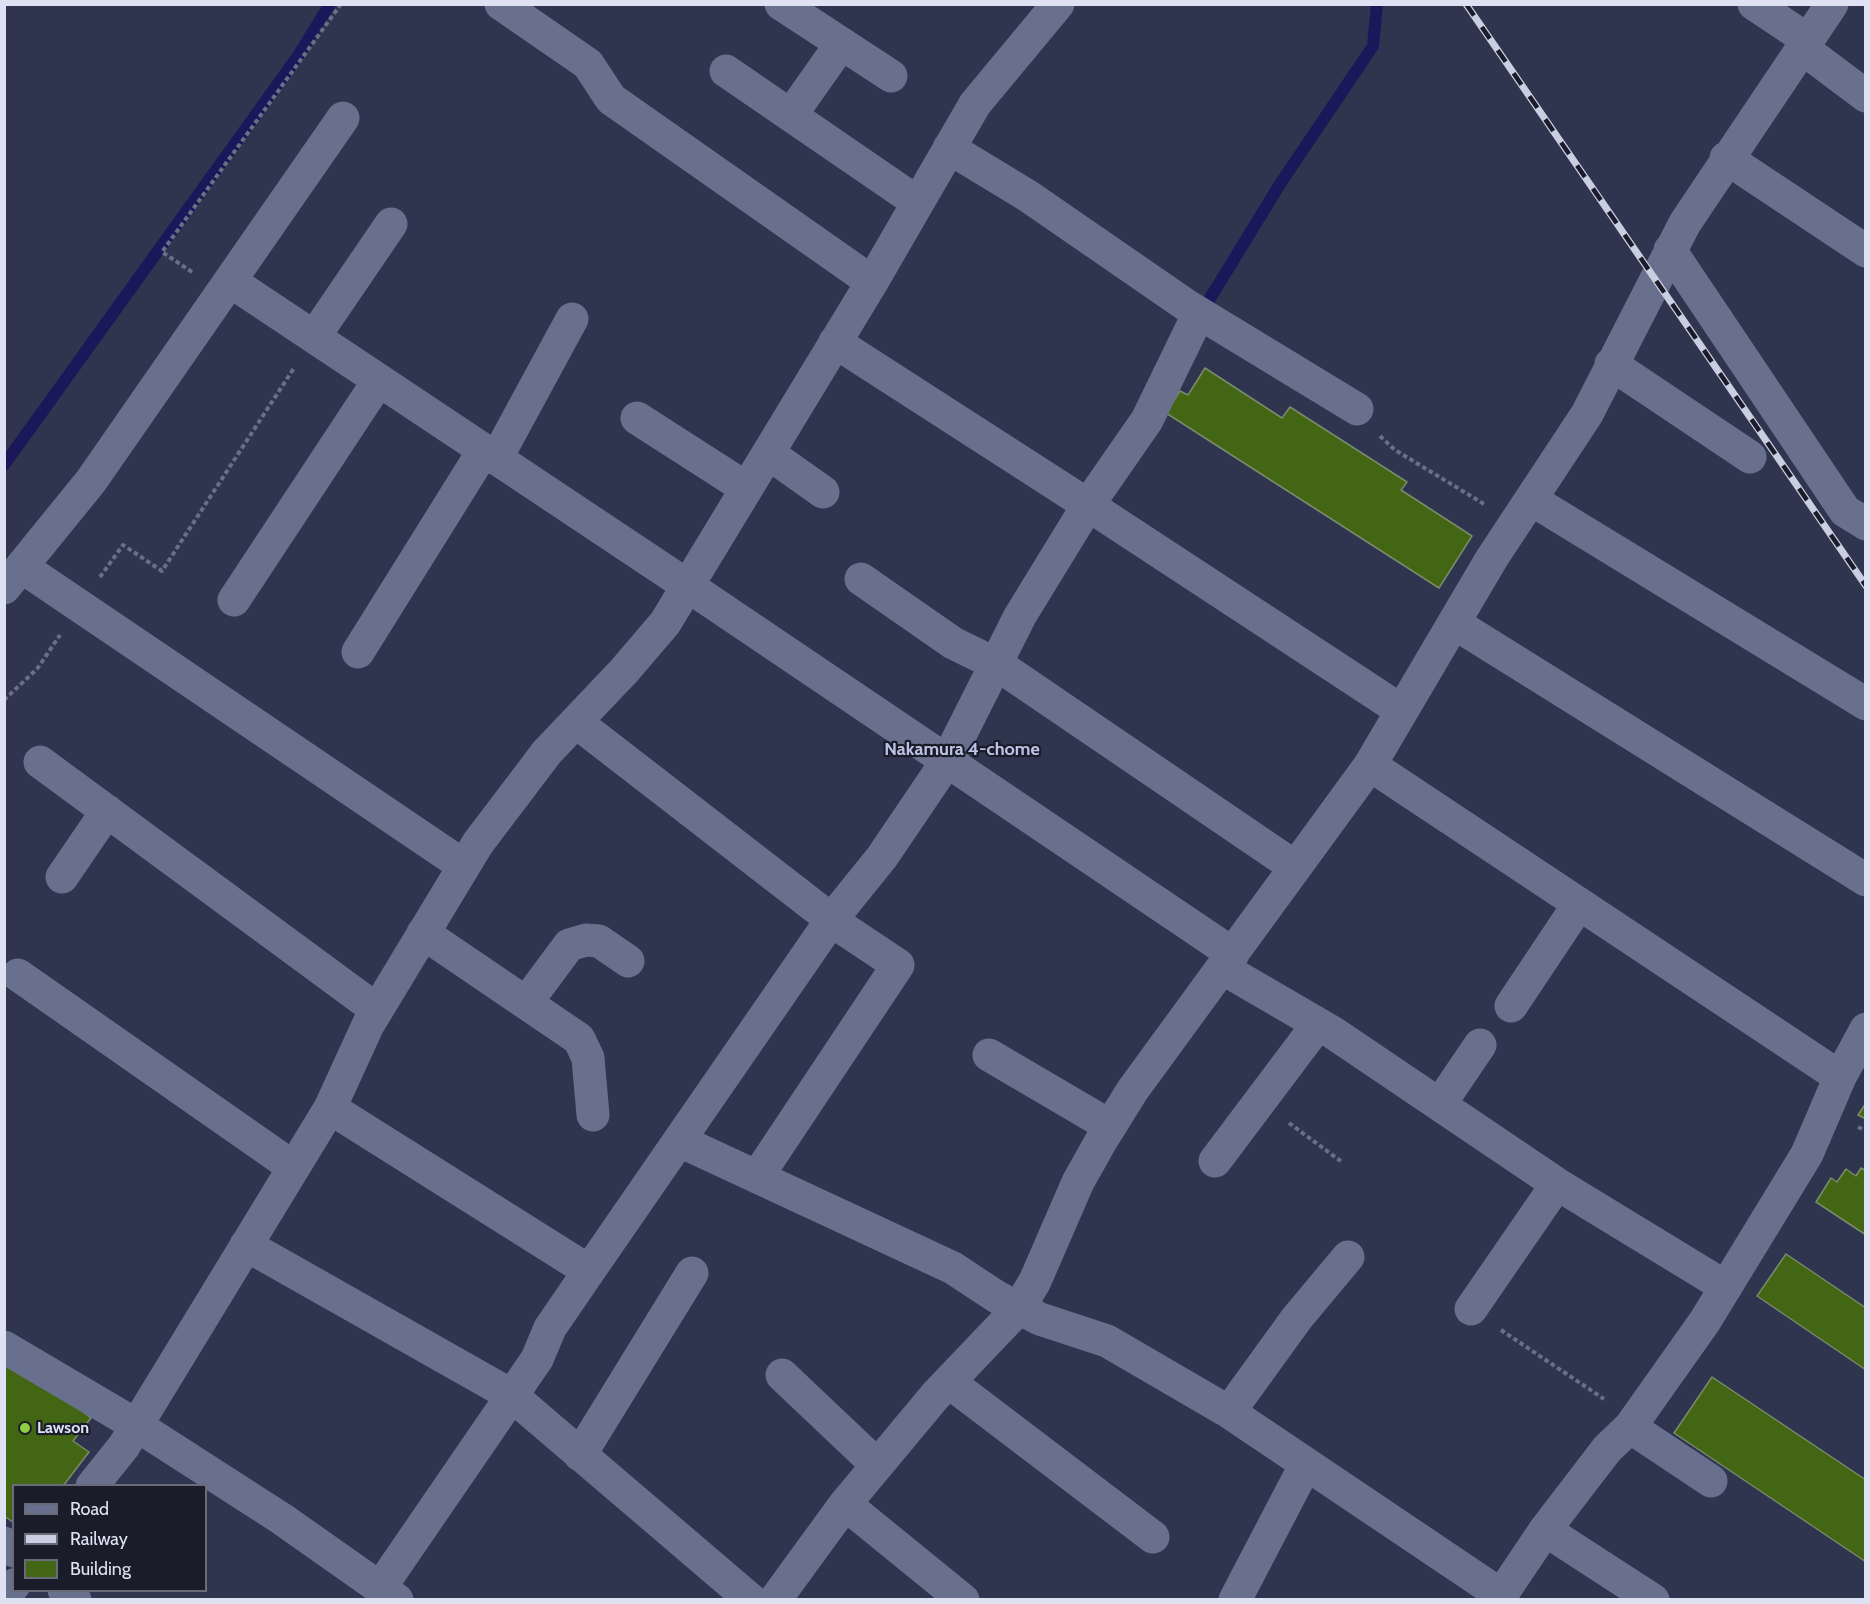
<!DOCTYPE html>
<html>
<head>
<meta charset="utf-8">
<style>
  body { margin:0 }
  #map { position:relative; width:1870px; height:1604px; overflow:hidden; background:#2f344f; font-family:Cabin,sans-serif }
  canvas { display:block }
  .frame { position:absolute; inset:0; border:6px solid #dee2f3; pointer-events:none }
  .legend { position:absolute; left:12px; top:1484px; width:195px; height:108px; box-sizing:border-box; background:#1a1d29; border:2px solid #686c7a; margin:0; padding:8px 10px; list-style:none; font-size:18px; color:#dee2f3 }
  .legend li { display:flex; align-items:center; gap:12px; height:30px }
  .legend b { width:30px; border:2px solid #686c7a }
</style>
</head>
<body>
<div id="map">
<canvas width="1870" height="1604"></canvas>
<div class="frame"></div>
<ul class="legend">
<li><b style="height:8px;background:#69708e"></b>Road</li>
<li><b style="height:8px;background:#cacee1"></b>Railway</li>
<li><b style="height:16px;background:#436615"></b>Building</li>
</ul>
</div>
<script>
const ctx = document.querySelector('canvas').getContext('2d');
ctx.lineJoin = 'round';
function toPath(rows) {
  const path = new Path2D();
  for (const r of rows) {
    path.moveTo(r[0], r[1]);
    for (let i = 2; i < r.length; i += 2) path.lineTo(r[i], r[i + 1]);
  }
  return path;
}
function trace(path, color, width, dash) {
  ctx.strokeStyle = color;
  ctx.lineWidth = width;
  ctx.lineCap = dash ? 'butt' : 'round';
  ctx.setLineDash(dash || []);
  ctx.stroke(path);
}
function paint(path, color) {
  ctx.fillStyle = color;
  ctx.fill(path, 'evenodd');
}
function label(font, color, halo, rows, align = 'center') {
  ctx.font = font + ' Cabin,sans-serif';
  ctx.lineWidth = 4.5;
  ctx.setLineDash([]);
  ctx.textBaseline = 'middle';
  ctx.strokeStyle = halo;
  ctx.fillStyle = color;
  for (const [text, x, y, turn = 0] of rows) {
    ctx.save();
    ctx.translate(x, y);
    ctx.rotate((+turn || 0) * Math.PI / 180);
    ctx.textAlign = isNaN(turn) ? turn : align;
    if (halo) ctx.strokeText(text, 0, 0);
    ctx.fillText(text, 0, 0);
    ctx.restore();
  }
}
trace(toPath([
  [1209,300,1280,184,1373,46,1377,4],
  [4,465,298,56,330,4]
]), '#18185a', 12);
const building = toPath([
  [1205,368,1282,418,1290,407,1407,482,1401,490,1472,536,1439,588,1166,413,1180,391,1188,395,1205,368],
  [1866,1103,1866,1119,1858,1115,1866,1103],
  [1861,1168,1866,1171,1866,1235,1816,1202,1831,1178,1837,1182,1846,1169,1856,1176,1861,1168],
  [1786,1254,1866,1308,1866,1370,1757,1296,1786,1254],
  [5,1360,39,1378,91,1418,73,1441,89,1452,63,1486,14,1486,14,1523,4,1516,5,1360],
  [1712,1377,1866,1480,1866,1562,1674,1433,1712,1377]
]);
paint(building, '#436615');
trace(building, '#7a8a6c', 1.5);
trace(toPath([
  [192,272,162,252,341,4],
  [1380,436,1395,450,1484,504],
  [100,577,123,545,162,571,294,368],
  [4,700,37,669,60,635],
  [1289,1123,1342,1162],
  [1858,1127,1866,1131],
  [1501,1330,1604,1399]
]), '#6a6f86', 4, [4.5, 3]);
trace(toPath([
  [501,4,588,64,611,99,872,282],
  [781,4,891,76],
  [1754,4,1808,40],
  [1802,48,1866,96],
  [726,71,917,202],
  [791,115,841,44],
  [949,148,1028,196,1186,305,1357,409],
  [1726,158,1866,251],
  [1670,250,1845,511,1866,524],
  [230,281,688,586,1233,954],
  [314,337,391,224],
  [835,342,1088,505,1402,711],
  [1611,364,1750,457],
  [637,418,746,488],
  [768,453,823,492],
  [496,459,572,319],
  [1532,500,1866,704],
  [22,567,464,866],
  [861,579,953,643,998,665,1295,867],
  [4,588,91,481,343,118],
  [234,600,379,380],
  [1454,623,1866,880],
  [358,652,484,450],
  [576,722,841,927,898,965,757,1177],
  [40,762,377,1010],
  [1370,765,1840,1077],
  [62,877,107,811],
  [423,933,579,1039,588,1058,593,1115],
  [1222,968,1332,1032,1557,1184,1726,1287],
  [18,975,293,1167],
  [526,1003,569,945,586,940,599,941,628,961],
  [1511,1006,1579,904],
  [989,1055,1110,1126],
  [1440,1104,1480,1045],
  [330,1108,589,1271],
  [680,1141,953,1268,997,1297,1040,1319,1107,1341,1229,1412,1501,1595],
  [1215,1161,1318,1024],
  [246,1245,511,1395,751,1600],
  [1471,1309,1557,1184],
  [4,1347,136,1425,282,1519,397,1600],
  [782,1375,877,1465],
  [949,1382,1153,1537],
  [1229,1412,1297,1318,1348,1257],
  [1630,1427,1711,1481],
  [580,1455,692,1273],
  [92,1486,124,1446,330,1108,368,1025,478,843,547,752,624,671,665,623,872,282,975,104,1058,4],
  [845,1504,963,1600],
  [1545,1530,1653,1600],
  [4,1543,14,1551],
  [380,1588,537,1359,550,1328,589,1271,832,919,882,857,947,761,1020,616,1088,505,1147,420,1199,313],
  [64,1590,75,1600],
  [4,1597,14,1585],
  [775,1600,845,1504,935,1396,1019,1308,1035,1281,1078,1182,1101,1141,1132,1091,1370,765,1492,558,1587,414,1685,223,1832,4],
  [1235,1600,1306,1464],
  [1498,1600,1545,1530,1607,1449,1630,1427,1705,1321,1807,1154,1840,1077,1866,1029]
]), '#69708e', 33);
const rail = toPath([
  [1466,4,1866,586]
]);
trace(rail, '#cacee1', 7);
trace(rail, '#1a1d29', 4.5, [14]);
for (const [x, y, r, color] of [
  [25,1428,6,"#8fcd41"]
]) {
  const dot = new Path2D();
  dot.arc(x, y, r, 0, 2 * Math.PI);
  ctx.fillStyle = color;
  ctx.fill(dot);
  trace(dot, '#1a1d29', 2);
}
label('bold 16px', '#dee2f3', '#1a1d29', [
  ["Lawson",37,1428]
], 'left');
label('bold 18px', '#bbc3e4', '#1a1d29', [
  ["Nakamura 4-chome",962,750]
]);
</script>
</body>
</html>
